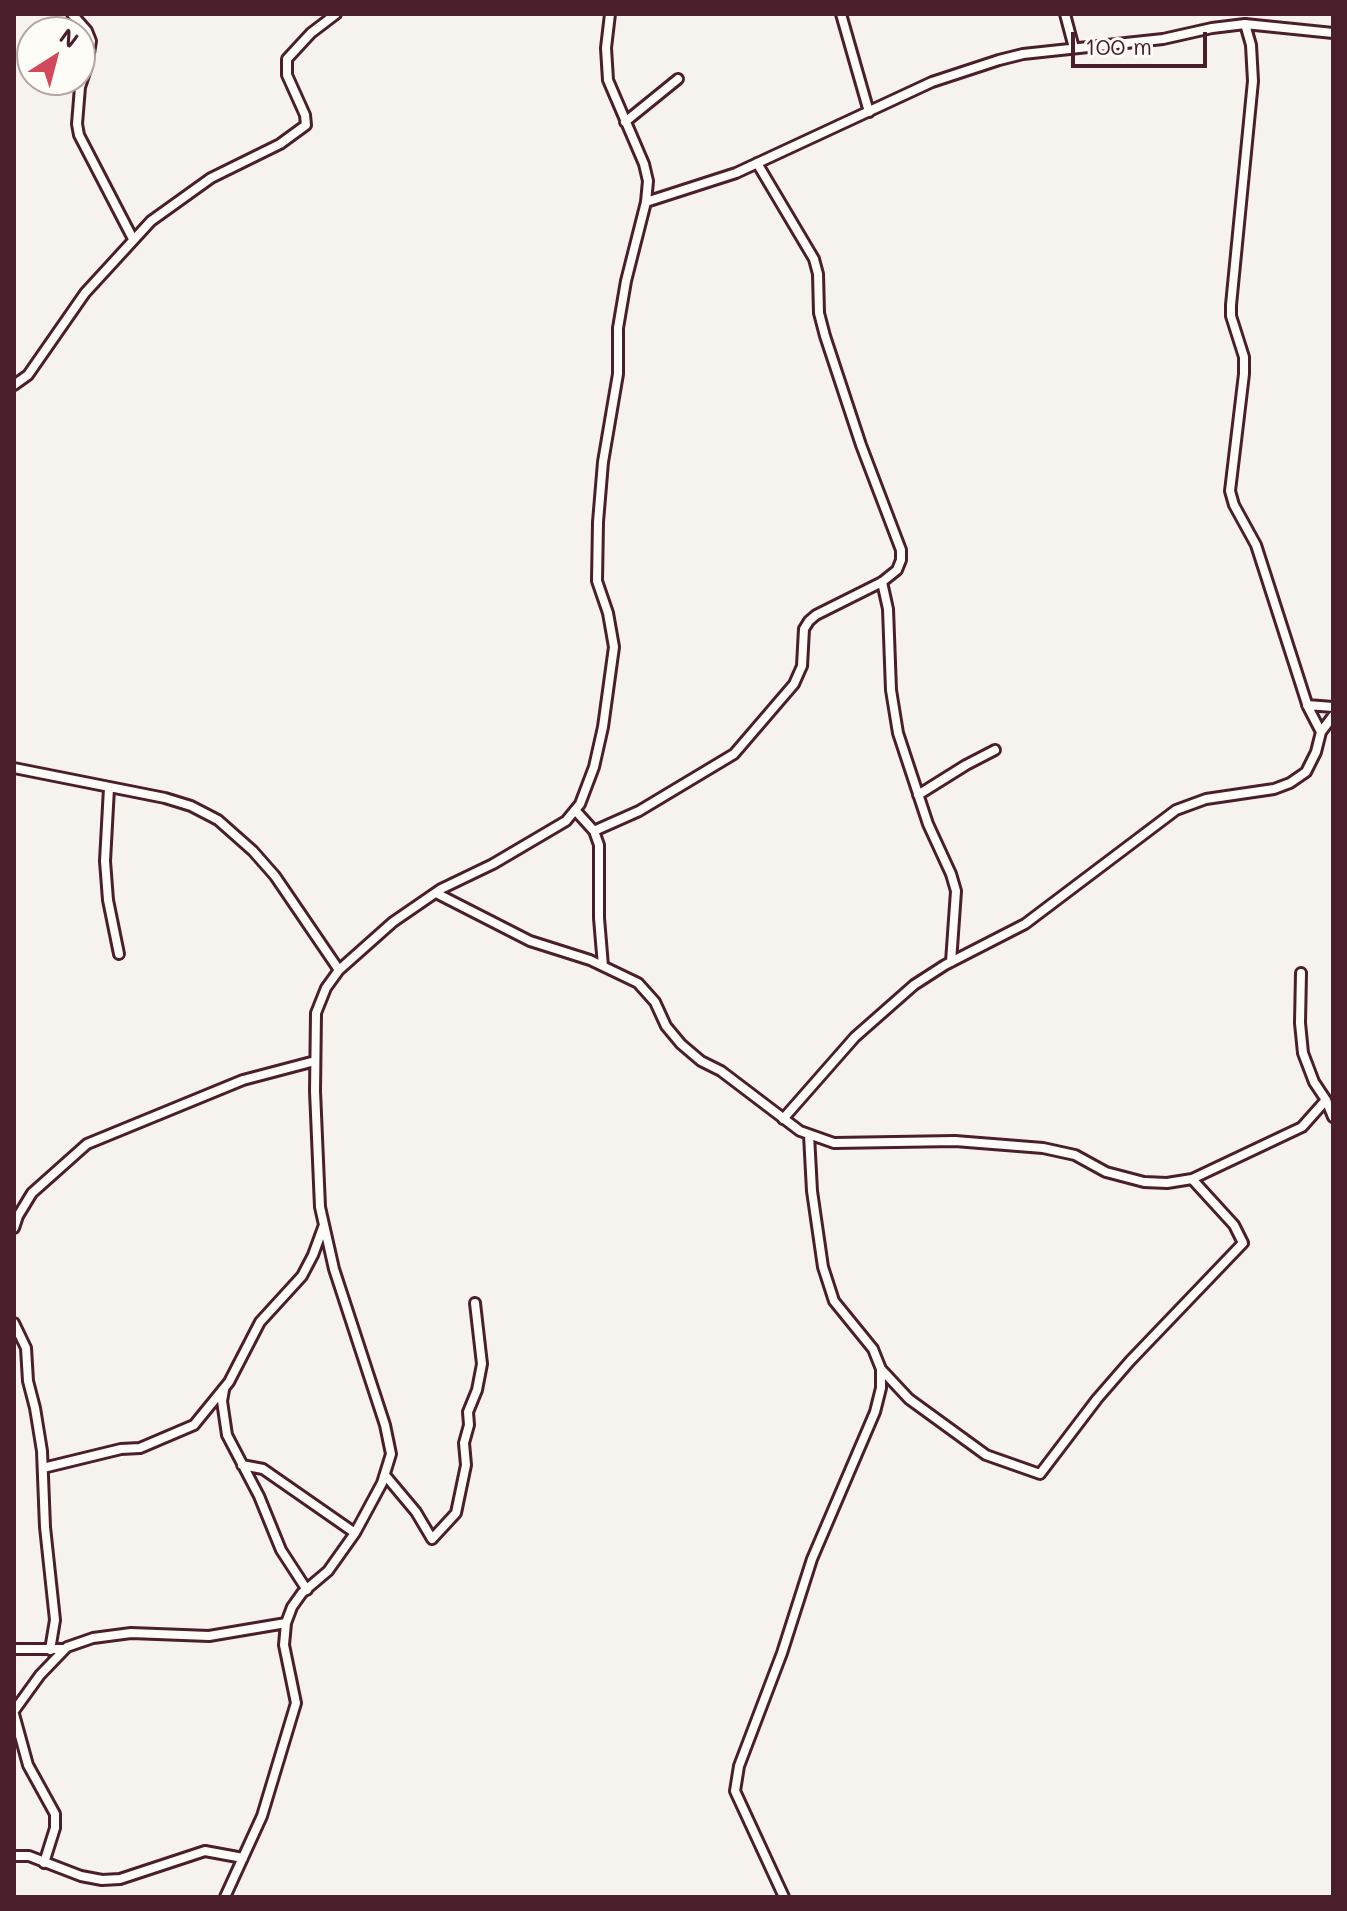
<!DOCTYPE html>
<html>
<head>
<meta charset="utf-8">
<style>
  body { margin:0 }
  #map { position:relative; width:1347px; height:1911px; overflow:hidden; background:#f6f3ef; font-family:Mali,sans-serif }
  canvas { display:block }
  .frame { position:absolute; inset:0; border:16px solid #4a1f2b; pointer-events:none }
  .north { position:absolute; left:16px; top:16px; width:80px; height:80px; box-sizing:border-box; background:#fdfcf7; border:2px solid #b5a4a5; border-radius:50%; rotate:36deg; font-size:22px; font-weight:700; line-height:32px; text-align:center; color:#4a1f2b }
  .north::after { content:''; display:block; margin:auto; width:28px; height:36px; background:#d1495b; clip-path:polygon(50% 0,100% 100%,50% 72%,0 100%) }
  .scale { position:absolute; left:1071px; top:32px; width:136px; height:36px; box-sizing:border-box; border:4px solid #4a1f2b; border-top:0; padding-left:10px; font-size:24px; line-height:28px; white-space:nowrap; color:#4a1f2b; -webkit-text-stroke:6px #fdfcf7; paint-order:stroke }
</style>
</head>
<body>
<div id="map">
<canvas width="1347" height="1911"></canvas>
<div class="frame"></div>
<div class="north">N</div>
<div class="scale">100 m</div>
</div>
<script>
const ctx = document.querySelector('canvas').getContext('2d');
ctx.lineJoin = 'round';
function toPath(rows) {
  const path = new Path2D();
  for (const r of rows) {
    path.moveTo(r[0], r[1]);
    for (let i = 2; i < r.length; i += 2) path.lineTo(r[i], r[i + 1]);
  }
  return path;
}
function trace(path, color, width, dash) {
  ctx.strokeStyle = color;
  ctx.lineWidth = width;
  ctx.lineCap = dash ? 'butt' : 'round';
  ctx.setLineDash(dash || []);
  ctx.stroke(path);
}
const minor = toPath([
  [72,14,87,31,91,41,87,66,80,87,77,124,79,135,133,239],
  [841,14,869,112],
  [1065,14,1074,48],
  [1245,24,1251,45,1253,81,1231,305,1231,316,1244,357,1244,374,1230,491,1234,505,1256,545,1308,707,1321,732],
  [625,122,678,79],
  [646,202,736,173,932,82,999,60,1023,54,1163,39,1212,28,1245,24,1333,33],
  [14,385,28,375,85,293,151,221,211,178,280,144,306,125,305,115,287,75,287,59,311,33,336,14],
  [882,582,888,609,891,690,898,733,928,824,951,874,956,891,951,962],
  [1307,705,1333,707],
  [14,768,165,798,191,806,218,820,253,851,275,876,339,970],
  [109,788,105,861,108,900,119,954],
  [918,795,966,765,995,750],
  [575,810,594,831,599,845,599,918,603,966],
  [594,831,639,811,734,754,794,684,802,666,804,629,809,621,816,615,882,582,897,570,901,560,901,550,861,445,825,336,819,313,818,274,814,259,757,163],
  [436,893,530,941,590,960,638,983,655,1002,666,1026,681,1044,701,1061,721,1071,800,1131,834,1143,955,1141,1043,1148,1075,1155,1106,1172,1144,1182,1167,1183,1192,1179,1302,1127,1326,1100],
  [1301,973,1300,1023,1303,1053,1314,1082,1326,1100,1333,1117],
  [783,1119,855,1037,914,985,945,965,1025,924,1176,810,1206,799,1274,789,1290,783,1306,772,1316,752,1321,732,1333,716],
  [14,1228,18,1216,32,1193,87,1144,243,1080,315,1061],
  [14,1323,26,1348,28,1381,35,1408,42,1451,45,1527,55,1620,50,1650],
  [881,1369,909,1399,986,1455,1040,1474,1097,1399,1130,1361,1243,1243,1234,1225,1192,1179],
  [224,1390,222,1401,227,1435,259,1496,281,1550,307,1590],
  [242,1465,263,1469,355,1533],
  [43,1468,121,1449,140,1448,194,1425,229,1382,260,1322,302,1276,313,1255,324,1225],
  [385,1475,416,1512,432,1539,456,1513,466,1465,464,1443,469,1425,468,1412,477,1390,482,1364,475,1303],
  [14,1649,64,1649],
  [14,1711,40,1675,67,1647,93,1638,131,1633,209,1636,286,1623],
  [14,1714,28,1765,55,1814,55,1828,44,1863],
  [14,1856,29,1856,81,1876,102,1880,120,1879,205,1851,243,1858],
  [225,1897,262,1816,296,1703,284,1645,286,1623,292,1607,302,1593,328,1571,355,1533,382,1483,391,1454,385,1425,334,1269,320,1207,315,1091,316,1013,326,988,339,970,393,922,441,889,493,864,566,821,580,804,594,767,603,727,614,647,608,613,597,581,598,522,603,462,618,374,618,328,626,281,646,202,648,181,644,164,608,80,606,48,610,14],
  [784,1897,735,1791,739,1766,782,1653,812,1559,875,1412,881,1388,881,1369,873,1349,834,1301,823,1267,812,1191,809,1135]
]);
trace(minor, '#4a1f2b', 14);
trace(minor, '#fdfcf7', 8);
</script>
</body>
</html>
